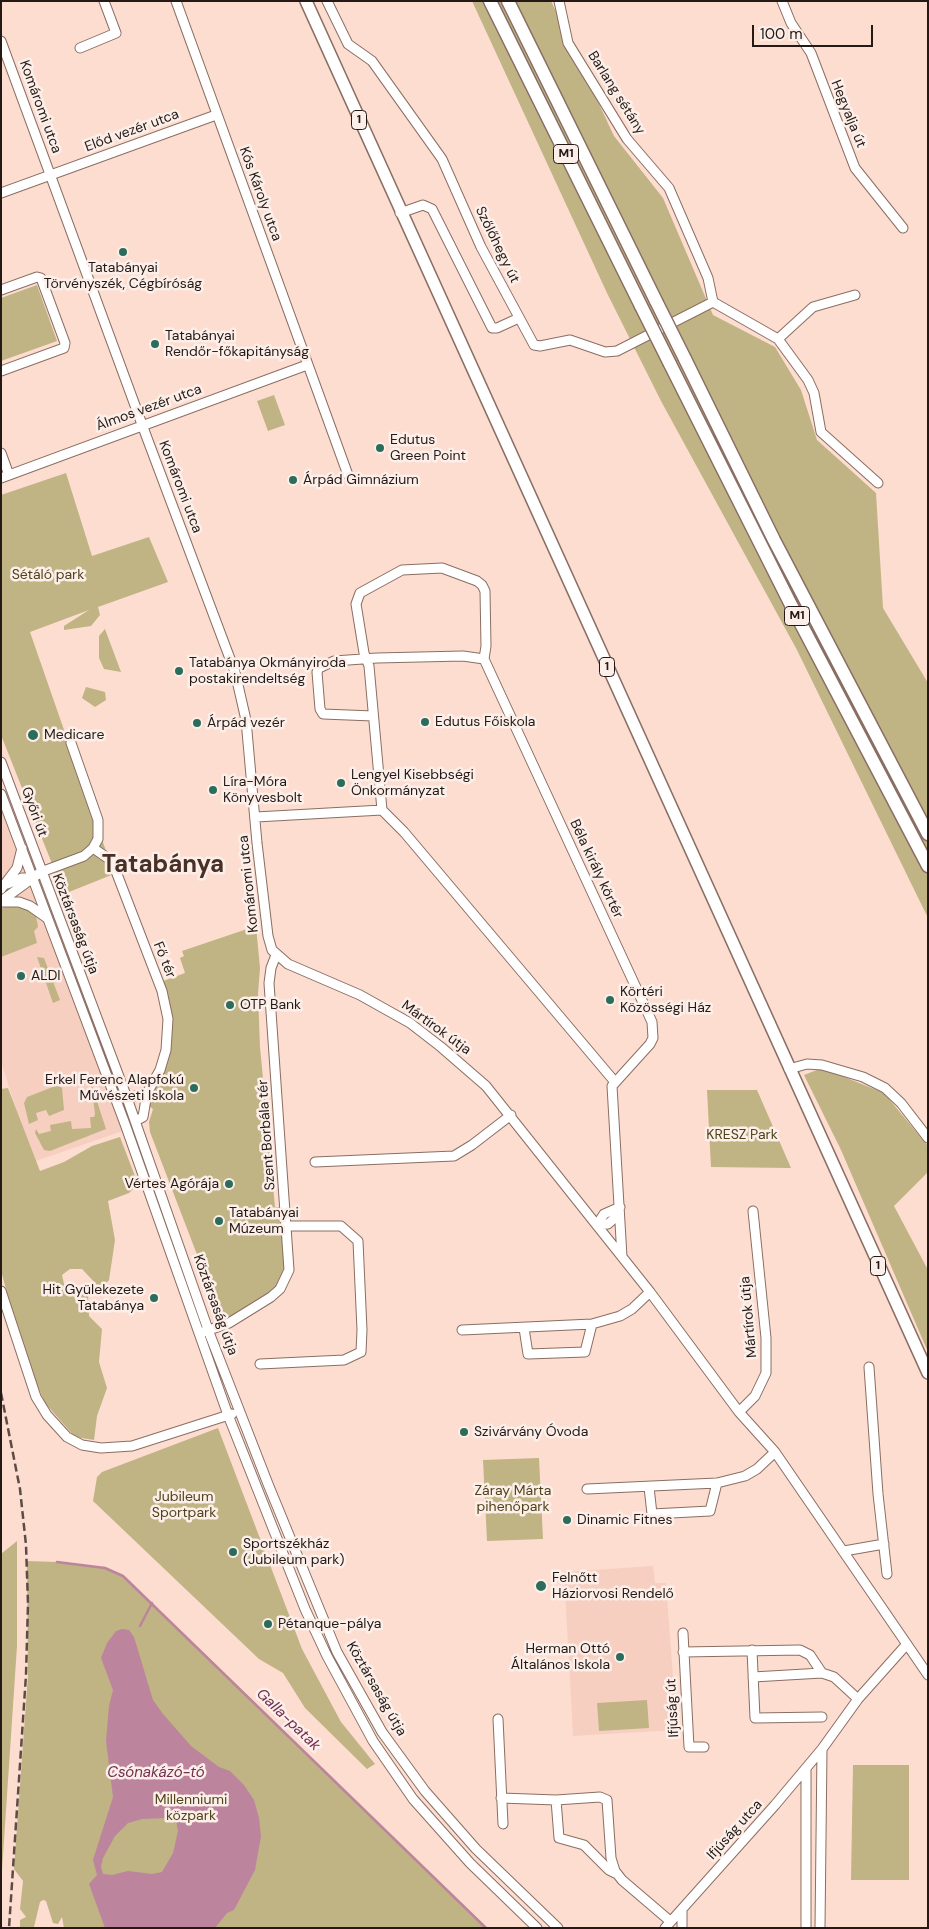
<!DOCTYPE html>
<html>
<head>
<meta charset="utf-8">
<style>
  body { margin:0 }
  #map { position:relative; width:929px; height:1929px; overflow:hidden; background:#fdddd0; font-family:"DM Sans",sans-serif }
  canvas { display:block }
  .frame { position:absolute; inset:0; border:2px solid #241914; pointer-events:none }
  .scale { position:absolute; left:752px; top:25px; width:121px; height:22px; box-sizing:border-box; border:2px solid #241914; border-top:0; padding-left:6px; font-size:15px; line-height:18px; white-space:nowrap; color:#241914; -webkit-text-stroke:4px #fcefea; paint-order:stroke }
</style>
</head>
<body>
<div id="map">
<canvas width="929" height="1929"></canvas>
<div class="frame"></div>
<div class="scale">100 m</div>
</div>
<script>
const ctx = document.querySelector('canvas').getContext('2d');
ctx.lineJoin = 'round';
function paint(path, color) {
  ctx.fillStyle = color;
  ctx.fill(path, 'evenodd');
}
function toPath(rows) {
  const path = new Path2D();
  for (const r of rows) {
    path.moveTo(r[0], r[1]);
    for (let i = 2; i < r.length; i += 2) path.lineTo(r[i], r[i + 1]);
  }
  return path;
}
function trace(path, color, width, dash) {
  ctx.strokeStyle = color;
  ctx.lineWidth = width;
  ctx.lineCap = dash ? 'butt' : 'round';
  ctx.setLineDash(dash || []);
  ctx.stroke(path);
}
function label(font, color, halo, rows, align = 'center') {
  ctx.font = font + ' "DM Sans",sans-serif';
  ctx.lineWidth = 5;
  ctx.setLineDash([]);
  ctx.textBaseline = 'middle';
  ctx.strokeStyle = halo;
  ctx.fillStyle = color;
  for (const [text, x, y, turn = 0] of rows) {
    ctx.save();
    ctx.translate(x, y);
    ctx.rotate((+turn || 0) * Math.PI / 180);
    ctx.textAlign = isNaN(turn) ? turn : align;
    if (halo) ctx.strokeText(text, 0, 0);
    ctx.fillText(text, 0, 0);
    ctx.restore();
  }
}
paint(toPath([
  [1,808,140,1125,33,1162,1,1062],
  [653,1566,655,1583,666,1583,677,1730,573,1736,564,1572]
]), '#f7cfc0');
paint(toPath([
  [472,1,551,1,614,136,663,198,713,315,775,347,801,390,817,440,876,493,883,608,928,683,928,918,797,650,661,401,607,293],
  [37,285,57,341,1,361,1,298],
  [274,395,285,425,268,431,257,401],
  [66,473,92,556,149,537,168,582,98,607,100,615,91,626,64,630,64,626,89,610,30,632,114,874,64,894,1,735,1,495],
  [105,629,121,672,104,669,99,658,99,636],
  [86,687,105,692,106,700,95,707,82,698],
  [7,906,31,909,36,916,38,927,34,931,37,943,1,957,1,909],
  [256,926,260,968,258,994,260,1047,275,1207,286,1207,290,1258,280,1289,224,1325,150,1132,149,1122,153,1109,146,1104,169,1032,158,983,185,973,180,958,184,956,182,951],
  [37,957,44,958,60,1000,53,1003],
  [822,1068,884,1093,928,1146,928,1172,894,1206,928,1270,928,1352,841,1150,804,1075],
  [91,1083,106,1129,50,1151,44,1150,35,1133,36,1129,39,1134,51,1131,50,1125,71,1121,72,1129,91,1128,90,1117,94,1117,95,1114],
  [58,1085,62,1088,64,1110,49,1116,46,1110,36,1113,38,1120,29,1124,24,1103,27,1097],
  [8,1088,40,1171,64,1162,92,1146,120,1137,138,1184,129,1193,108,1201,115,1240,109,1280,103,1287,98,1286,82,1269,70,1269,62,1275,64,1284,83,1289,88,1294,89,1316,102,1329,99,1362,107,1388,97,1416,94,1440,75,1437,45,1403,28,1364,7,1293,1,1270,1,1089],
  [707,1090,757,1090,791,1168,711,1167],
  [218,1428,302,1649,341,1722,375,1764,367,1769,305,1708,283,1673,259,1659,93,1501,97,1477,102,1472],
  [539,1458,543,1539,487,1541,483,1460],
  [17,1541,17,1646,1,1885,1,1554],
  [27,1561,57,1562,105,1568,123,1576,486,1928,64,1928,62,1917,58,1924,53,1923,46,1901,43,1900,40,1902,34,1927,20,1928,20,1920,26,1917,20,1909,23,1881,14,1869,28,1675],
  [647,1700,649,1728,599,1731,597,1703],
  [853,1765,909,1765,909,1880,851,1880]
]), '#c0b384');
paint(toPath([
  [122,1629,129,1630,134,1637,153,1700,163,1714,191,1746,219,1767,230,1771,244,1785,254,1800,259,1818,261,1836,255,1870,234,1910,227,1913,215,1928,105,1928,89,1884,97,1875,93,1860,113,1797,106,1741,109,1706,113,1690,101,1658,107,1643,116,1631],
  [168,1818,176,1821,178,1831,173,1853,162,1872,152,1874,128,1871,112,1875,103,1874,101,1867,103,1858,115,1836,128,1823,142,1819]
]), '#bc859d');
trace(toPath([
  [57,1562,105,1568,123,1576,486,1928],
  [140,1626,152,1603]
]), '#bc859d', 2.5);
const minor = toPath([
  [176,1,348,475],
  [327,1,348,44,372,61,442,159,481,247,534,345,540,346,570,340,605,352,617,351,713,302],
  [559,1,568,43,627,139,669,188,708,278,713,302],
  [782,1,791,23,811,53,855,168,903,228],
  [1,41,147,438,235,672,246,720,257,843,268,936,272,950,288,964,360,995,410,1023,441,1047,486,1086,650,1292,739,1412,775,1452,928,1675],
  [80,48,116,33,104,1],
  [1,193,216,115],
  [400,213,423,205,432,209,492,328,497,328,519,318],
  [1,290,37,277,41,278,65,343,64,348,1,371],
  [713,302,778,339,813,307,855,295],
  [778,339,808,380,814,393,821,432,878,483],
  [1,453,9,475],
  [1,478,307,365],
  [373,716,323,714,320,709,317,672,319,668,334,661,377,658,463,656,484,659],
  [1,762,127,1098,210,1335,268,1484,337,1652,382,1732,425,1791,476,1849,558,1928],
  [1,794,125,1124,228,1415,305,1609,327,1656,373,1741,413,1799,470,1863,537,1928],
  [256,817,382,810],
  [93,848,112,861,162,991,168,1019,166,1050,160,1070,147,1093,143,1117,135,1121],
  [7,884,22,878,33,878],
  [1,889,17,868,22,848],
  [1,901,41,872,84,856,93,848,98,839,98,820,71,743],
  [1,902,19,902,30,906,47,918],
  [789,1069,807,1064,822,1065,863,1077,885,1088,901,1103,928,1138],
  [615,1082,404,832,382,810,369,666,364,653,356,604,360,593,402,570,442,568,477,581,482,585,485,591,486,646,484,659,652,1022,653,1038,650,1044,612,1086,622,1257],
  [127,1098,147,1093],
  [315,1162,454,1156,472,1145,511,1115],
  [597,1225,608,1224,617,1216,619,1210],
  [597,1225,604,1214,620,1207],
  [1,1291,36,1397,47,1415,67,1437,82,1445,101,1448,132,1446,232,1414],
  [524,1328,528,1354,585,1352,592,1324],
  [462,1330,592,1324,620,1316,632,1309,650,1292],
  [203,1332,229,1323,271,1297,280,1289,289,1270,269,983,271,968,276,955],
  [260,1364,344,1360,361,1352,362,1330,358,1241,341,1226,288,1226],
  [869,1367,878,1494,887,1574],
  [739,1412,755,1396,766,1373,766,1338,753,1211],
  [649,1487,652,1514,710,1511,717,1483],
  [587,1489,717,1483,745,1476,757,1469,775,1452],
  [844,1551,884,1544],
  [683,1633,689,1747,704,1747],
  [752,1650,755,1718,822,1717],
  [683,1652,800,1650,810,1655,822,1673],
  [753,1677,822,1673,834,1677,858,1699],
  [498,1719,503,1824],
  [806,1768,806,1928],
  [501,1798,556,1800,600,1797,607,1800,611,1858,615,1871,622,1880,670,1921],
  [556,1800,559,1838,584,1845,609,1870,617,1874],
  [665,1928,775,1805,822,1749,858,1699,907,1644],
  [682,1928,682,1909],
  [820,1928,822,1749]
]);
const major = toPath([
  [306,1,928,1373]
]);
const highway = toPath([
  [490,1,641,306],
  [508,1,656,301],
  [685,359,774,540,928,834],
  [670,364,789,601,928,866]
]);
trace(minor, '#8a6e63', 11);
trace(major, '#8a6e63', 14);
trace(highway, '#8a6e63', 15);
trace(minor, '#fff', 9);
trace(major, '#fff', 11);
trace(highway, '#fff', 12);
trace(toPath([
  [1,1393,20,1489,26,1545,28,1604,26,1675,9,1928]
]), '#5c4c45', 2.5, [8, 4]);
const highwayBridge = toPath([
  [656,301,685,359],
  [641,306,670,364]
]);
trace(highwayBridge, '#8a6e63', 15, []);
trace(highwayBridge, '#fff', 12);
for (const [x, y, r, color] of [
  [123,252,5,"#2b6c5b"],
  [155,344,5,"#2b6c5b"],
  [380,448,5,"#2b6c5b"],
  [293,480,5,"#2b6c5b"],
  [179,671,5,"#2b6c5b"],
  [425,722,5,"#2b6c5b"],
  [197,723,5,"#2b6c5b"],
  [33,735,6,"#2b6c5b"],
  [341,783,5,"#2b6c5b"],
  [213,790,5,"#2b6c5b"],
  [21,976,5,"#2b6c5b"],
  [610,1000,5,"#2b6c5b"],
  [230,1005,5,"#2b6c5b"],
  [194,1088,5,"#2b6c5b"],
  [229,1184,5,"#2b6c5b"],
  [219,1221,5,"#2b6c5b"],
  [154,1298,5,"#2b6c5b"],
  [464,1432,5,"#2b6c5b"],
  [567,1520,5,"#2b6c5b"],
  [233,1552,5,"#2b6c5b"],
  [541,1586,6,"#2b6c5b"],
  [268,1624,5,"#2b6c5b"],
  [620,1657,5,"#2b6c5b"]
]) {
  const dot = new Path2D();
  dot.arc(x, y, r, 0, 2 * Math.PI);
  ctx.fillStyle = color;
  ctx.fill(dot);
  trace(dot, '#fcefea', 2);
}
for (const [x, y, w] of [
  [359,120,15],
  [566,154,25],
  [797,616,25],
  [607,667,15],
  [878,1266,15]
]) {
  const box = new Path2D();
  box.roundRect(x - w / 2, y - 9.5, w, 19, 4);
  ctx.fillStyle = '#fcefea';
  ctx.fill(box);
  trace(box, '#241914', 1);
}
label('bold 12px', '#241914', null, [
  ["1",359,120],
  ["M1",566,154],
  ["M1",797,616],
  ["1",607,667],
  ["1",878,1266]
]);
label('14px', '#241914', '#fcefea', [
  ["Barlang sétány",616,93,58],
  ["Komáromi utca",40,107,70],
  ["Hegyalja út",848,114,68],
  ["Előd vezér utca",132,131,-20],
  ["Kós Károly utca",260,194,70],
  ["Szőlőhegy út",497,245,64],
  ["Álmos vezér utca",149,408,-20],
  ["Komáromi utca",180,487,69],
  ["Győri út",34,812,70],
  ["Béla király körtér",596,869,65],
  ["Komáromi utca",249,884,-96],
  ["Köztársaság útja",75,924,69],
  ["Fő tér",164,960,68],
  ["Mártírok útja",436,1028,36],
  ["Szent Borbála tér",267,1135,-94],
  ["Köztársaság útja",215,1305,70],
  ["Mártírok útja",749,1317,-95],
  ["Köztársaság útja",376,1689,60],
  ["Ifjúság út",673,1708,-93],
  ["Ifjúság utca",735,1830,-48]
]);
label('14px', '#241914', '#fcefea', [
  ["Tatabányai",123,268,"center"],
  ["Törvényszék, Cégbíróság",123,284,"center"],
  ["Tatabányai",165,336],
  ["Rendőr-főkapitányság",165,352],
  ["Edutus",390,440],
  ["Green Point",390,456],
  ["Árpád Gimnázium",303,480],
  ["Tatabánya Okmányiroda",189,663],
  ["postakirendeltség",189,679],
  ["Edutus Főiskola",435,722],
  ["Árpád vezér",207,723],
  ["Medicare",44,735],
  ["Lengyel Kisebbségi",351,775],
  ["Önkormányzat",351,791],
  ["Líra-Móra",223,782],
  ["Könyvesbolt",223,798],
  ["ALDI",31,976],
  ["Körtéri",620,992],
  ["Közösségi Ház",620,1008],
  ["OTP Bank",240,1005],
  ["Erkel Ferenc Alapfokú",184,1080,"right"],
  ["Művészeti Iskola",184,1096,"right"],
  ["Vértes Agórája",219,1184,"right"],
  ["Tatabányai",229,1213],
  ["Múzeum",229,1229],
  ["Hit Gyülekezete",144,1290,"right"],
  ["Tatabánya",144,1306,"right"],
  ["Szivárvány Óvoda",474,1432],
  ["Dinamic Fitnes",577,1520],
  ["Sportszékház",243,1544],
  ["(Jubileum park)",243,1560],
  ["Felnőtt",552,1578],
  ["Háziorvosi Rendelő",552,1594],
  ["Pétanque-pálya",278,1624],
  ["Herman Ottó",610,1649,"right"],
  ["Általános Iskola",610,1665,"right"]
], 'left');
label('14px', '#4f4419', '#fcefea', [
  ["Sétáló park",48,575],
  ["KRESZ Park",742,1135],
  ["Záray Márta",513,1491],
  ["pihenőpark",513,1507],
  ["Jubileum",184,1497],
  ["Sportpark",184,1513],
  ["Millenniumi",191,1800],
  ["közpark",191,1816]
]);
label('italic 15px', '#732f51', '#fcefea', [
  ["Galla-patak",288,1720,44],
  ["Csónakázó-tó",156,1773]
]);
label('bold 24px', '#483026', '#fcefea', [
  ["Tatabánya",163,866]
]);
</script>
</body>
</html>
